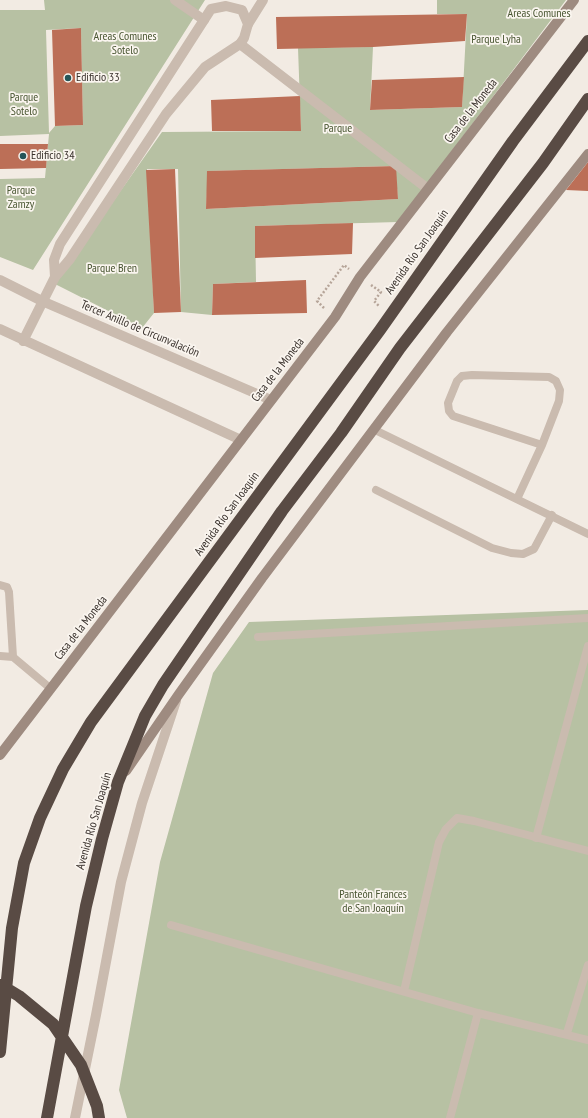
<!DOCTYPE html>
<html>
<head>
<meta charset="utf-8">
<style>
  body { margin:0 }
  canvas { display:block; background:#f2ebe3 }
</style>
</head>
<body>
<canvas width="588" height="1118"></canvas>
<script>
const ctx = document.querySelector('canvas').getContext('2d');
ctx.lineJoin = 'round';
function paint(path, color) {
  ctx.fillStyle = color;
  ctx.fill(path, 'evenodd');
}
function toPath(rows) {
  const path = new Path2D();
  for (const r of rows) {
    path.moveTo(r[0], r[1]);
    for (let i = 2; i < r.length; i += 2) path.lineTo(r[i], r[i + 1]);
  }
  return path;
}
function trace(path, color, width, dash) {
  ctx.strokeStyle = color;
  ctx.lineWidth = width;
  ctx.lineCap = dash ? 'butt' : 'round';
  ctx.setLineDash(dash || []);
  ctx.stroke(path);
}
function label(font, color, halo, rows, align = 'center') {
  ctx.font = font + ' "PT Sans Narrow",sans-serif';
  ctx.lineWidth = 3.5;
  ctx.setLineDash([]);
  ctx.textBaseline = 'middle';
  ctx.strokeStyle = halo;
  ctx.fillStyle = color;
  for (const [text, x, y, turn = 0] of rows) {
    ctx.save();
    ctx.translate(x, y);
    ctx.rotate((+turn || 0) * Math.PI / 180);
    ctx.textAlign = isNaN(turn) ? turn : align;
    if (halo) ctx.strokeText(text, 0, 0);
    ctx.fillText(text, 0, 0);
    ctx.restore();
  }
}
paint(toPath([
  [44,0,205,0,33,270,0,257,0,179,45,178,49,134,0,136,0,10,45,10],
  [81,28,83,125,55,126,49,133,46,30],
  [437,0,566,0,398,222,255,226,256,282,213,284,212,315,181,312,178,169,147,169,154,313,142,328,55,284,162,132,301,131,298,48,373,47,370,110,462,107,467,14,437,14],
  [395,166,398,199,206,209,208,171],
  [588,610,588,1118,127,1118,119,1090,160,862,213,673,249,622]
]), '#b7c1a3');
paint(toPath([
  [467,14,465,41,373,47,277,49,276,17],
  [81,28,83,125,55,126,52,30],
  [464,77,462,107,370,110,372,80],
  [300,96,301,131,212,131,211,100],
  [0,144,48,144,46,168,0,169],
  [588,162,588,191,566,190],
  [396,166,398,199,206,209,207,171],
  [175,169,181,312,154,313,146,170],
  [353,223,352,254,255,258,255,226],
  [306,280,307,313,212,315,213,284]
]), '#bc6f57');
trace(toPath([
  [371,285,381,292,374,301,379,306],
  [324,308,317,301,344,265,349,269]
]), '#b6a599', 2.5, [2, 2]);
trace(toPath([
  [375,430,588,534],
  [376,490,492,548,511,553,523,554,534,549,552,515],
  [517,499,542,445,559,401,560,390,556,381,549,377,472,375,462,376,457,381,448,403,449,411,453,416,542,445],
  [0,585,7,587,9,592,13,657],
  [258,637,588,618],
  [0,656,13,657,50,688],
  [536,838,588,646],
  [171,925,478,1013,588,1040],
  [404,991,439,842,446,829,457,818,474,821,588,851],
  [567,1033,588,965],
  [450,1118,478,1013]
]), '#cabbaf', 8);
trace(toPath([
  [175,0,204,20],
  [248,24,263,0],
  [240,44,428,189],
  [75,1118,96,1015,121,882,142,803,176,701]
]), '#cabbaf', 10);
trace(toPath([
  [0,280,42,301,271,400],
  [0,329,241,440],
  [23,341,55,277,70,259,166,114,205,67,240,44,244,38,248,24,242,10,226,6,211,9,60,244,54,260,55,277]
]), '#cabbaf', 10);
trace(toPath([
  [0,755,335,317,360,277,574,0],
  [126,771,179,694,262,578,447,332,588,154]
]), '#9e8b80', 10);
trace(toPath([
  [1,985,19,996,53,1024,81,1065,97,1106,99,1118],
  [0,1052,12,928,24,863,40,818,63,769,91,722,380,330,513,141,588,41],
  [47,1118,86,906,102,839,118,782,145,716,163,685,282,511,341,433,400,348,543,163,588,99]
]), '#594b44', 12);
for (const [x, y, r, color] of [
  [68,78,4,"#255558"],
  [23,156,4,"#255558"]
]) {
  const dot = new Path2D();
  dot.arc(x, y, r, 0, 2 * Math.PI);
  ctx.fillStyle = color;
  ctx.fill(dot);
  trace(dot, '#faf5ef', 1.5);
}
label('12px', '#495632', '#faf5ef', [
  ["Areas Comunes",539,14],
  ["Areas Comunes",125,37],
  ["Sotelo",125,51],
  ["Parque Lyha",496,40],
  ["Parque",24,98],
  ["Sotelo",24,112],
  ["Parque",338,129],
  ["Parque",21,191],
  ["Zamzy",21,205],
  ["Parque Bren",112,269],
  ["Panteón Frances",373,895],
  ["de San Joaquín",373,909]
]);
label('12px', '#39312c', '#faf5ef', [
  ["Edificio 33",76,78],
  ["Edificio 34",31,156]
], 'left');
label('12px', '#39312c', '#faf5ef', [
  ["Casa de la Moneda",471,111,-52],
  ["Avenida Río San Joaquín",417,252,-55],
  ["Tercer Anillo de Circunvalación",140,329,23],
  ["Casa de la Moneda",278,370,-52],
  ["Avenida Río San Joaquín",227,514,-54],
  ["Casa de la Moneda",81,628,-52],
  ["Avenida Río San Joaquín",94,821,-74]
]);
</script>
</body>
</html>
